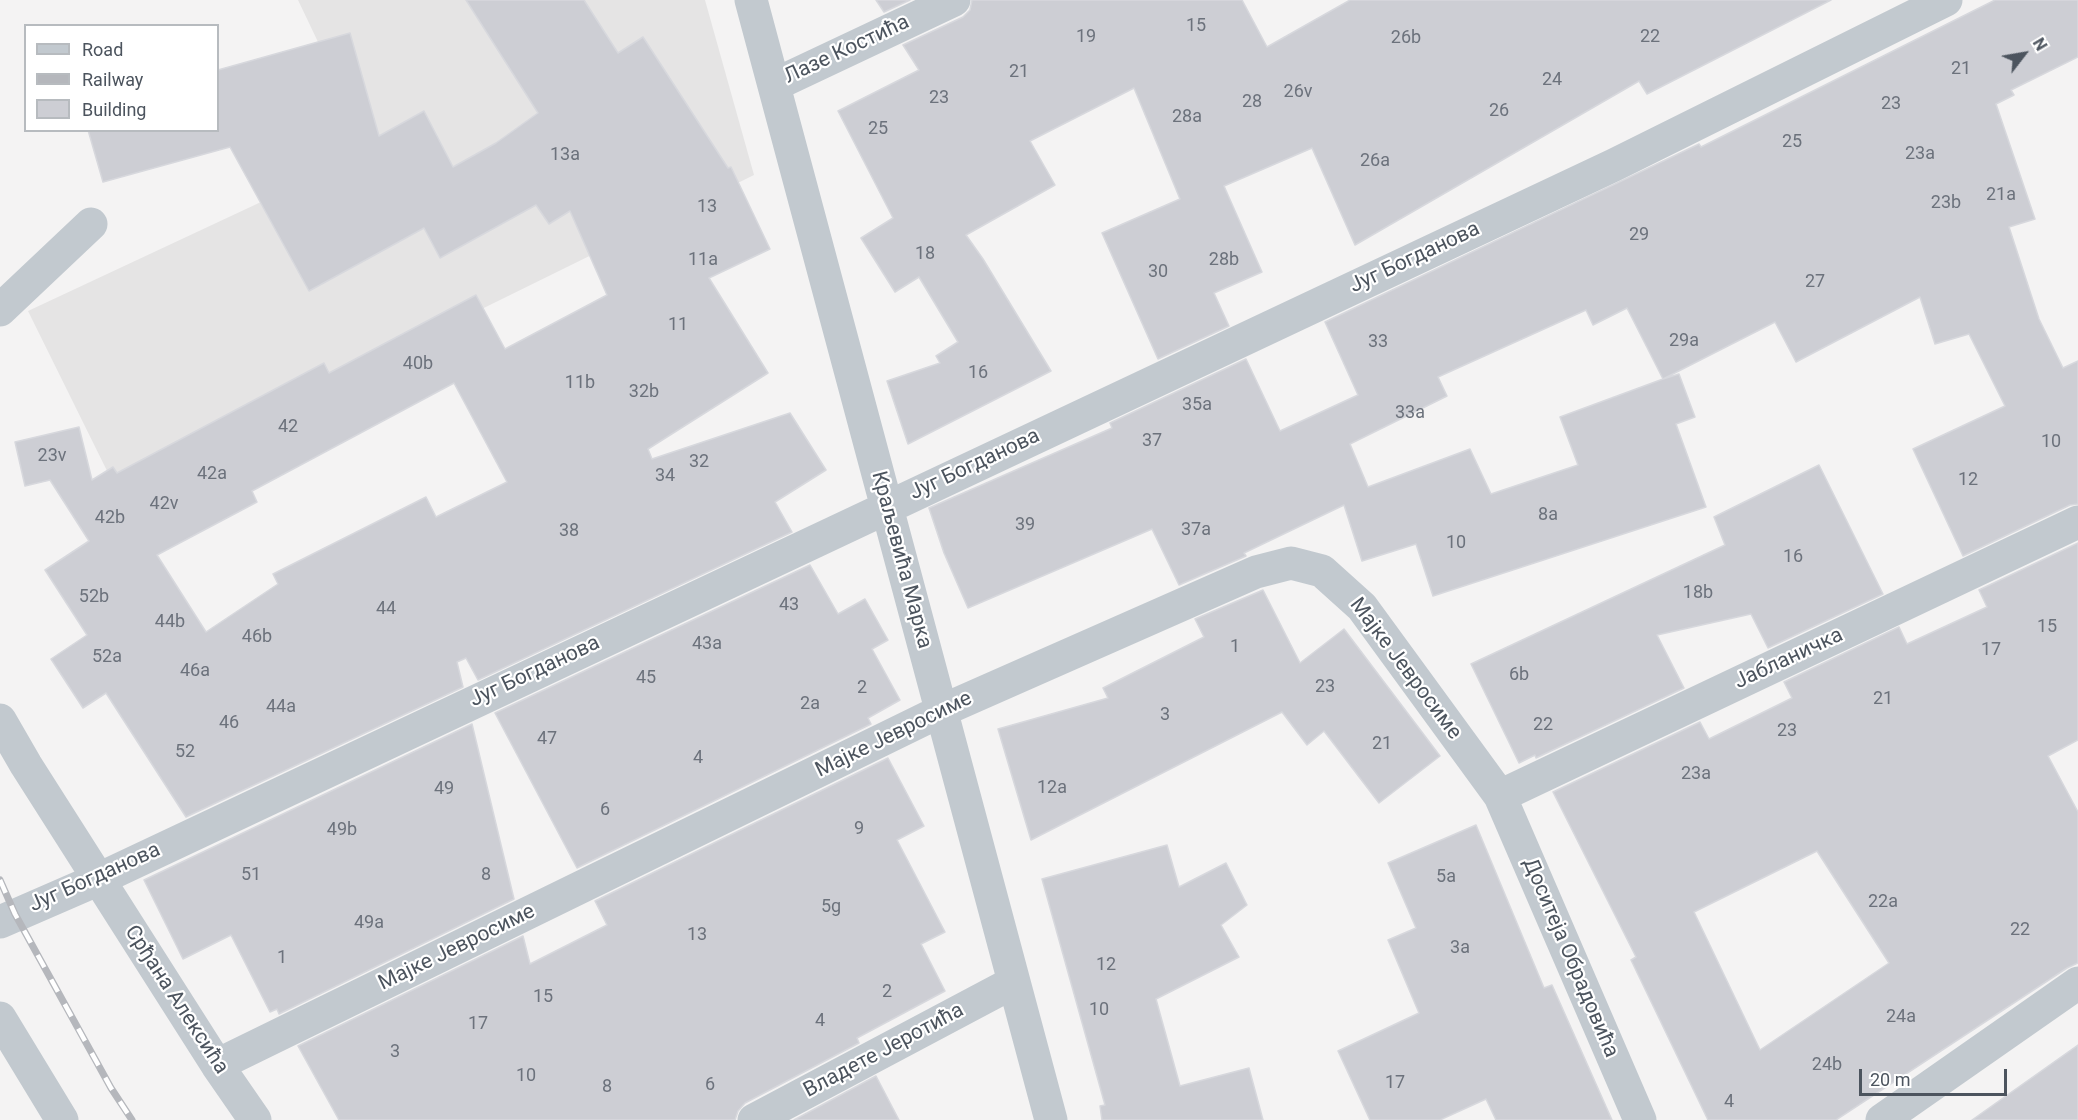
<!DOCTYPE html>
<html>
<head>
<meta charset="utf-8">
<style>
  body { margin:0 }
  #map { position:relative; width:2078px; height:1120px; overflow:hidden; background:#f4f3f3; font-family:Roboto,sans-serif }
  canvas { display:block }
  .legend { position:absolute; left:24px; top:24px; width:195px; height:108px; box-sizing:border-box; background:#fff; border:2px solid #b7bbbf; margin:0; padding:8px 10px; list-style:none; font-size:18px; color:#4c545e }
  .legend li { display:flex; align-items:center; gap:12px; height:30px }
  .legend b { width:30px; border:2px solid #b7bbbf }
  .north { position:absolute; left:1994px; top:24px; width:60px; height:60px; -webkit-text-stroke:4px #fff; paint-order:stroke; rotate:59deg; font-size:16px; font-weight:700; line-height:24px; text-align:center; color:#4c545e }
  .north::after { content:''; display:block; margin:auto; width:21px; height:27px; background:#4c545e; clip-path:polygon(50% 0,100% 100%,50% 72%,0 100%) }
  .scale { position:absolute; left:1859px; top:1069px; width:148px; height:27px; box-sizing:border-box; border:3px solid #4c545e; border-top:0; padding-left:8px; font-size:18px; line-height:21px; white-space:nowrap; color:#4c545e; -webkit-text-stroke:4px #fff; paint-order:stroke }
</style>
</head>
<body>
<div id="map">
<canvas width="2078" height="1120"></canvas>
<ul class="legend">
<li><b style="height:8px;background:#c2c9cf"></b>Road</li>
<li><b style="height:8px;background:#b5b7bc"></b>Railway</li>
<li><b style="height:16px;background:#cdced4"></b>Building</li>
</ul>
<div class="north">N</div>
<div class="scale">20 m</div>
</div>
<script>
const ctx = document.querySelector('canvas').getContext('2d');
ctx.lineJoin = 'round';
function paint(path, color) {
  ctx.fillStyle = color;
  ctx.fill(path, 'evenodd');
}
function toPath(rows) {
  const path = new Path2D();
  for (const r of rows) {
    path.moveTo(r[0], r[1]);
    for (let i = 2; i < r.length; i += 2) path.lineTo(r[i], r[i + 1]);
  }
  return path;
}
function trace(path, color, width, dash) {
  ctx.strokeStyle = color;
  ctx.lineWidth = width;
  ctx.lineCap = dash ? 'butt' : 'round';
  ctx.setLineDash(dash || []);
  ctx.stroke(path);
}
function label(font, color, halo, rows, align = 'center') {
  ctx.font = font + ' Roboto,sans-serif';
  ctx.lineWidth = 4.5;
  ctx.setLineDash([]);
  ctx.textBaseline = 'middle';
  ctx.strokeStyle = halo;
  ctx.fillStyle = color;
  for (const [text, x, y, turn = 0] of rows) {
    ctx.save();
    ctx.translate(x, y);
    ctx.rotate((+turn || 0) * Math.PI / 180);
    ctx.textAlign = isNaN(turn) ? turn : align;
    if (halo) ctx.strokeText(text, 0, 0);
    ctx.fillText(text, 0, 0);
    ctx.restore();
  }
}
paint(toPath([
  [298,0,705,0,754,175,116,489,28,311,370,151]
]), '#e5e4e4');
const building = toPath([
  [466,0,584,0,618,53,643,37,728,168,731,167,770,249,709,278,768,373,648,449,652,459,790,413,826,470,775,502,792,532,478,680,466,658,457,662,463,687,186,817,106,693,83,708,51,659,87,635,45,570,89,541,50,480,25,486,15,442,79,427,92,480,113,467,117,473,324,363,329,373,476,295,505,349,607,295,570,211,549,224,536,205,440,258,424,228,309,291,230,147,103,182,88,130,218,130,218,70,350,33,379,136,424,111,453,167,496,143,538,113,466,0],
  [454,383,507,482,436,517,426,497,273,574,278,584,206,632,157,555,257,502,252,491,454,383],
  [876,0,910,0,884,12,876,0],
  [972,0,1242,0,1267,47,1350,0,1831,0,1647,94,1639,81,1355,245,1312,148,1224,186,1262,272,1214,293,1229,326,1158,359,1102,233,1180,199,1134,88,1030,141,1055,185,966,235,983,259,1051,371,908,444,887,381,940,363,936,356,958,342,919,277,895,292,861,238,893,218,838,111,919,70,903,45,963,17,970,10,972,0],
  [1995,0,2078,0,2078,57,2011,90,2014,95,1996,104,2035,219,2009,227,2039,319,2063,368,2078,361,2078,504,2070,505,1963,556,1913,449,2005,406,1969,334,1935,344,1920,297,1796,362,1775,322,1663,379,1679,374,1695,417,1676,424,1706,507,1433,596,1416,544,1362,561,1344,505,1244,553,1246,556,1179,585,1152,529,968,608,944,553,929,508,1112,428,1110,423,1246,359,1280,431,1358,395,1325,322,1699,144,1701,147,1995,0],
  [1627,308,1663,379,1560,417,1578,465,1491,494,1470,449,1368,487,1350,444,1447,396,1438,377,1586,310,1593,325,1627,308],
  [1819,465,1883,594,1768,648,1751,614,1657,635,1684,688,1536,758,1535,755,1519,763,1471,664,1725,545,1714,517,1819,465],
  [2078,543,2078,740,2048,756,2078,812,2078,963,2067,968,1836,1120,1708,1120,1631,960,1636,957,1553,792,1700,722,1709,739,1792,698,1784,682,1899,627,1907,644,1987,607,1979,590,2078,543],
  [1817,851,1889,963,1760,1050,1694,912,1817,851],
  [810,565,838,614,865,599,888,640,872,649,900,700,868,718,871,724,577,868,495,713,810,565],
  [1263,590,1300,663,1344,629,1440,756,1379,803,1324,731,1307,745,1282,712,1031,840,998,729,1108,698,1103,688,1204,637,1195,619,1263,590],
  [472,724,514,899,279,1014,277,1009,270,1012,231,935,183,959,144,880,472,724],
  [888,758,924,826,897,840,945,932,921,944,945,991,857,1038,859,1043,745,1103,738,1111,735,1120,339,1120,298,1046,523,936,530,964,607,925,595,901,888,758],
  [1476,825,1544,988,1552,985,1612,1120,1496,1120,1486,1099,1440,1120,1370,1120,1338,1051,1419,1013,1388,940,1416,928,1388,863,1476,825],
  [1167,845,1179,887,1226,863,1247,905,1221,925,1239,957,1156,999,1180,1086,1249,1068,1263,1120,1102,1120,1100,1106,1105,1105,1042,879,1167,845],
  [2078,1045,2078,1120,1972,1120,2078,1045],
  [876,1076,899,1120,794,1120,876,1076]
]);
paint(building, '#cdced4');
trace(building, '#d7d8dd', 1.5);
trace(toPath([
  [751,0,1051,1120],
  [774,85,954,0],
  [0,310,91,224],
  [0,720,26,765,217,1065,255,1120],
  [1500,796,2078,522],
  [0,922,99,879,1614,165,1946,0],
  [0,1018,62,1120],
  [217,1065,941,711,1256,572,1291,563,1322,571,1362,607,1500,796,1640,1120],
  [754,1120,1014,982],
  [1882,1120,2078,983]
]), '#c2c9cf', 33);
const rail = toPath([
  [0,880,15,914,111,1088,132,1120]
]);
trace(rail, '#b5b7bc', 7);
trace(rail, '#fff', 4.5, [14]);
label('18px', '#6c727c', null, [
  ["15",1196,26],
  ["19",1086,37],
  ["22",1650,37],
  ["26b",1406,38],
  ["21",1961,69],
  ["21",1019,72],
  ["24",1552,80],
  ["26v",1298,92],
  ["23",939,98],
  ["28",1252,102],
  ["23",1891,104],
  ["26",1499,111],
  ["28a",1187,117],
  ["25",878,129],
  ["25",1792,142],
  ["23a",1920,154],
  ["13a",565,155],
  ["26a",1375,161],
  ["21a",2001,195],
  ["23b",1946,203],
  ["13",707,207],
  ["29",1639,235],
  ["18",925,254],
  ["11a",703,260],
  ["28b",1224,260],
  ["30",1158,272],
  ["27",1815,282],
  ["11",678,325],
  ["29a",1684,341],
  ["33",1378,342],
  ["40b",418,364],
  ["16",978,373],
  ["11b",580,383],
  ["32b",644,392],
  ["35a",1197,405],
  ["33a",1410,413],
  ["42",288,427],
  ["37",1152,441],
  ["10",2051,442],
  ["23v",52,456],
  ["32",699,462],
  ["42a",212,474],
  ["34",665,476],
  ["12",1968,480],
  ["42v",164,504],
  ["8a",1548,515],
  ["42b",110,518],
  ["39",1025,525],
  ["37a",1196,530],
  ["38",569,531],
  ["10",1456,543],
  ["16",1793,557],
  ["18b",1698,593],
  ["52b",94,597],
  ["43",789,605],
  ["44",386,609],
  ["44b",170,622],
  ["15",2047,627],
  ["46b",257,637],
  ["43a",707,644],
  ["1",1235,647],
  ["17",1991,650],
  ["52a",107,657],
  ["46a",195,671],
  ["6b",1519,675],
  ["45",646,678],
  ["23",1325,687],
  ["2",862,688],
  ["21",1883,699],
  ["2a",810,704],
  ["44a",281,707],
  ["3",1165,715],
  ["46",229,723],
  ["22",1543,725],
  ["23",1787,731],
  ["47",547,739],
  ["21",1382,744],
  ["52",185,752],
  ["4",698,758],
  ["23a",1696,774],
  ["12a",1052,788],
  ["49",444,789],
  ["6",605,810],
  ["9",859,829],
  ["49b",342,830],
  ["51",251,875],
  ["8",486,875],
  ["5a",1446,877],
  ["22a",1883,902],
  ["5g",831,907],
  ["49a",369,923],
  ["22",2020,930],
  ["13",697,935],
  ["3a",1460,948],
  ["1",282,958],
  ["12",1106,965],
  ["2",887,992],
  ["15",543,997],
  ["10",1099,1010],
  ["24a",1901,1017],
  ["4",820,1021],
  ["17",478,1024],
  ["3",395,1052],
  ["24b",1827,1065],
  ["10",526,1076],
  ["17",1395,1083],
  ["6",710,1085],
  ["8",607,1087],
  ["4",1729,1102]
]);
label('21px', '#4c545e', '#fff', [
  ["Лазе Костића",847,50,-25],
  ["Југ Богданова",1415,258,-25],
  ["Југ Богданова",975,465,-25],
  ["Краљевића Марка",901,560,75],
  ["Јабланичка",1789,659,-25],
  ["Мајке Јевросиме",1405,669,53],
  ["Југ Богданова",535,672,-25],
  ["Мајке Јевросиме",894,735,-26],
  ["Југ Богданова",95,878,-24],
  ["Мајке Јевросиме",457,948,-26],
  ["Доситеја Обрадовића",1570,958,67],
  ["Срђана Алексића",176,1000,57],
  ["Владете Јеротића",884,1051,-28]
]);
</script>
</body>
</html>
